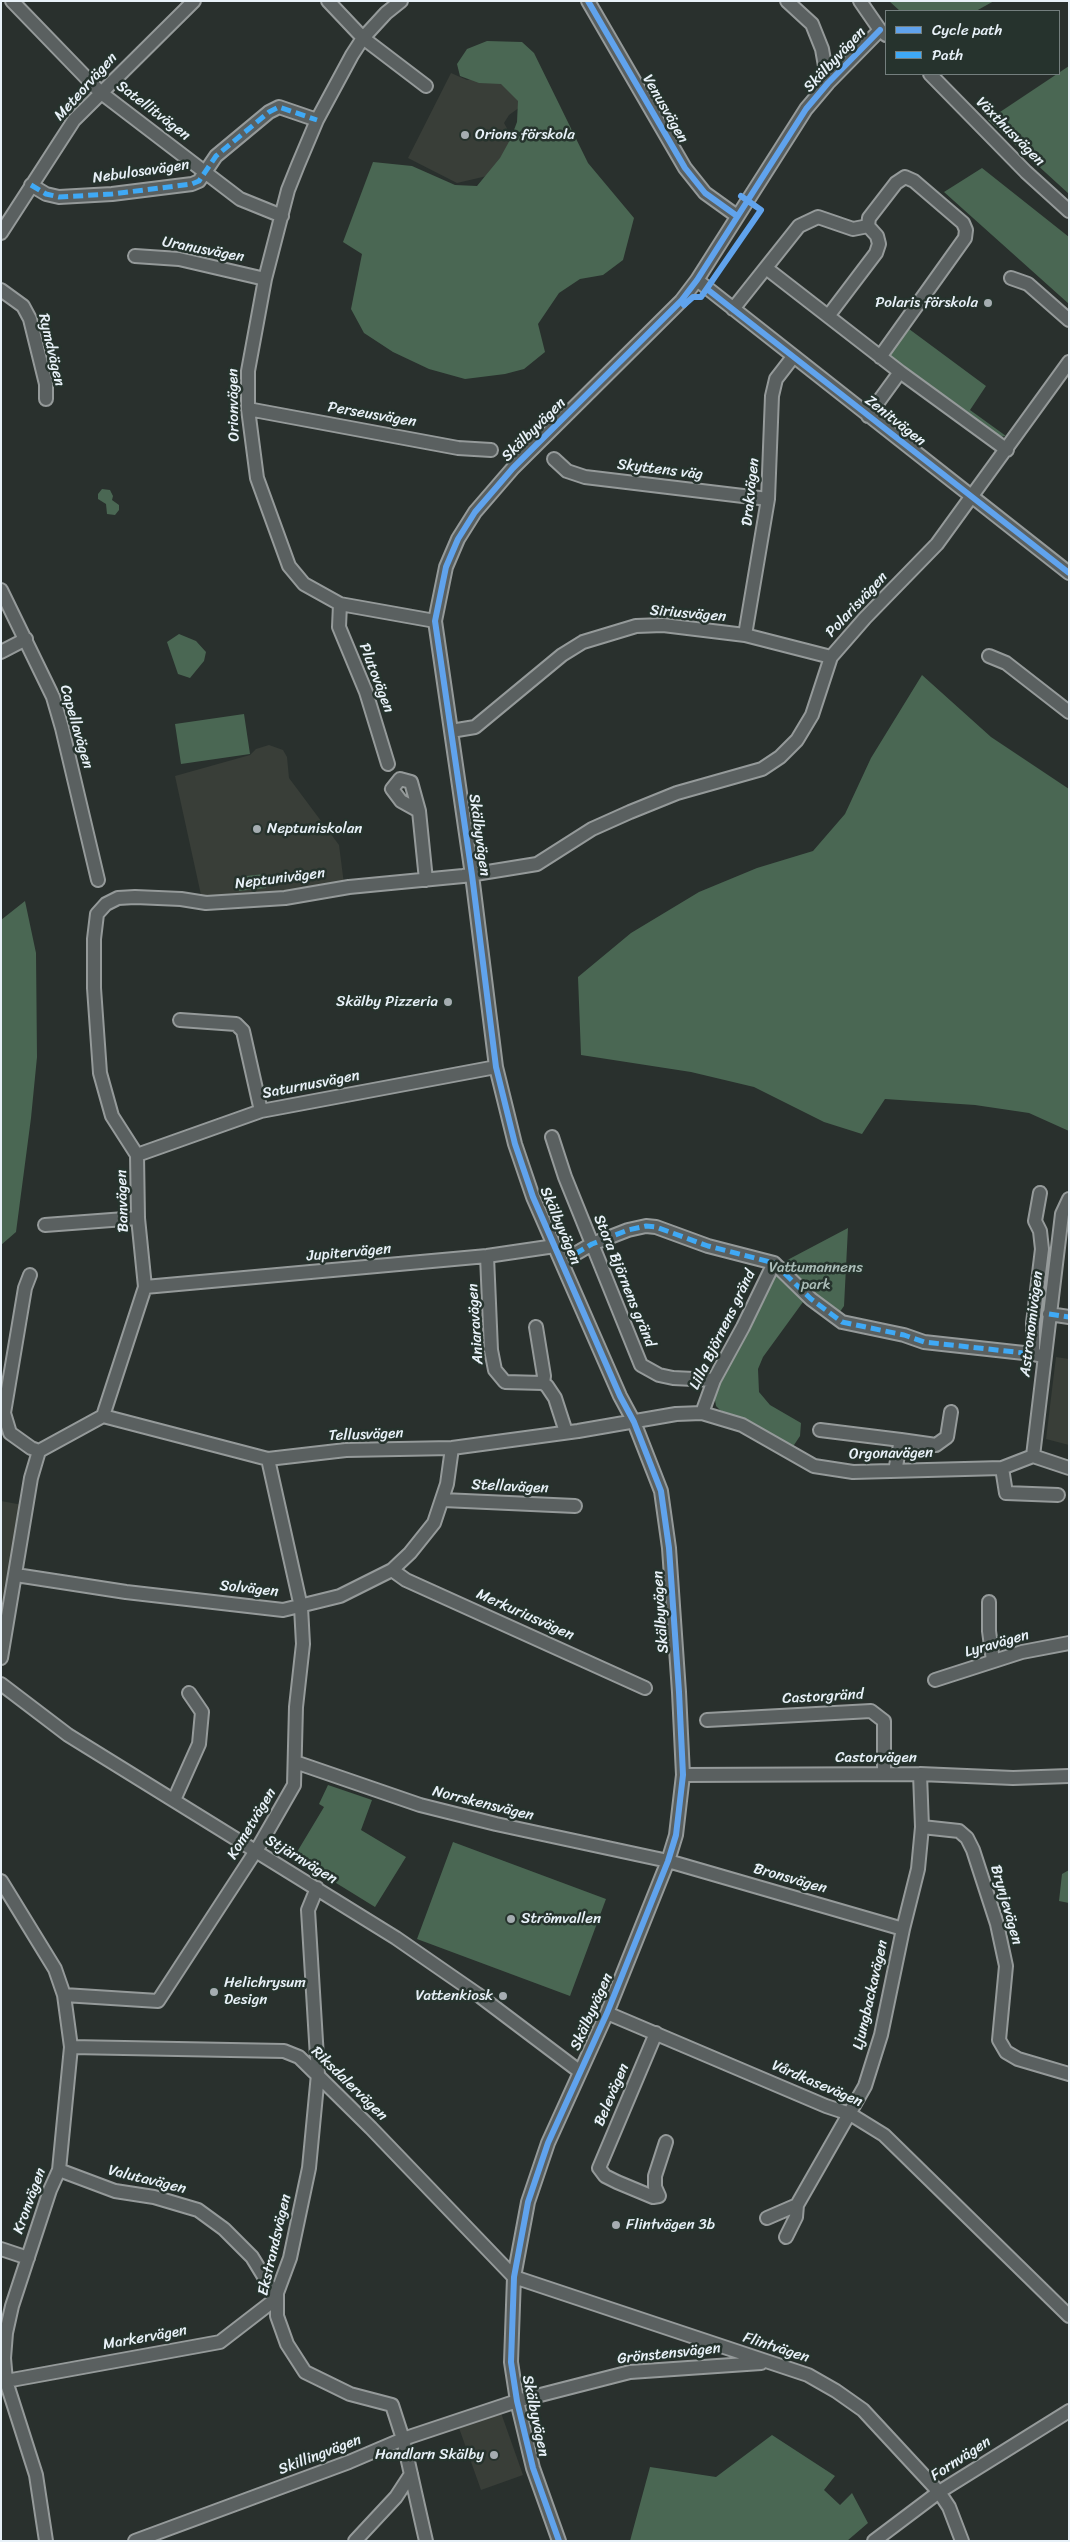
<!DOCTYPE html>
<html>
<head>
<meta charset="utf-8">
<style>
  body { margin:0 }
  #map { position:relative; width:1070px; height:2542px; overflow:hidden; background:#29302d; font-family:Sriracha,sans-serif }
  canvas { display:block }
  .frame { position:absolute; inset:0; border:2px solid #e8f1f8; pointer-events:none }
  .legend { position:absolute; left:885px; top:10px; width:175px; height:65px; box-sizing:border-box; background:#26332d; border:1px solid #747f7e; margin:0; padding:6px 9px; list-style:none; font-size:15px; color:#e8f1f8 }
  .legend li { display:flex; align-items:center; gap:10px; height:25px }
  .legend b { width:25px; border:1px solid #747f7e }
</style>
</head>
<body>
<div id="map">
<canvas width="1070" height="2542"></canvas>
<div class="frame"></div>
<ul class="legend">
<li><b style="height:6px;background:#60a3ed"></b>Cycle path</li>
<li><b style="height:6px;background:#3fa9f5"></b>Path</li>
</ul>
</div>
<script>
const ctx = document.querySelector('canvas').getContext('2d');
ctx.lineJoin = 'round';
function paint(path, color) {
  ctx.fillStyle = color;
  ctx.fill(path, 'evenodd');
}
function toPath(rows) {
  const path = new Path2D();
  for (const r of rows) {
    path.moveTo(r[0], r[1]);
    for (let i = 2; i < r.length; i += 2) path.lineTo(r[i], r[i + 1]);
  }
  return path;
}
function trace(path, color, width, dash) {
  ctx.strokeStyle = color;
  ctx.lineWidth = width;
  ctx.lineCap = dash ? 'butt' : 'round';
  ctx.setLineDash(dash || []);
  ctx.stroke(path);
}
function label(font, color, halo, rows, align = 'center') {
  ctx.font = font + ' Sriracha,sans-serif';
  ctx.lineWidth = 5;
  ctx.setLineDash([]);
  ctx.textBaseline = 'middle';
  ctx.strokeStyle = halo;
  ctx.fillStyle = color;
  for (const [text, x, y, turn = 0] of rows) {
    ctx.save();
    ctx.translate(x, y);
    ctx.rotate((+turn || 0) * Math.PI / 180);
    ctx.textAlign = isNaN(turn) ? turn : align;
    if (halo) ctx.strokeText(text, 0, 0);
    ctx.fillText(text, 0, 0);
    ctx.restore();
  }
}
paint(toPath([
  [516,71,534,97,509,115,504,123,518,148,517,169,457,183,408,158,451,73,467,80],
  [269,745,283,750,287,757,289,778,339,845,344,884,221,897,201,895,175,776,250,755,256,749],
  [1056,1357,1069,1359,1069,1445,1046,1439],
  [1,1501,23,1505,1,1626],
  [500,2410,523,2475,481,2490,458,2425]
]), '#393e38');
paint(toPath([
  [889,1,994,1,976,11,900,11],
  [487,41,522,42,534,53,588,163,634,218,623,260,603,275,580,279,559,293,538,324,545,352,524,369,505,374,465,379,429,369,393,352,364,333,351,309,362,254,343,242,373,162,412,166,455,185,477,186,500,158,511,138,517,122,518,101,501,84,479,83,460,76,457,64,467,49],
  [1069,66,1069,194,988,120],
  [982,168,1069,237,1069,304,944,192],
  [905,326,986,386,970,410,1006,436,999,437,889,357,888,348],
  [102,489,110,490,113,496,112,500,119,505,119,510,115,515,107,514,106,504,98,499,98,494],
  [179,634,196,641,206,652,204,661,190,678,178,674,167,642],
  [922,675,991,737,1069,789,1069,1131,1029,1113,975,1105,885,1099,862,1134,824,1122,754,1087,691,1072,581,1055,578,977,631,933,699,892,757,868,813,851,845,814,871,758],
  [244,714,250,754,181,764,175,724],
  [264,874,266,888,239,891,237,877],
  [25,901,36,953,37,1057,31,1118,16,1232,1,1245,1,920],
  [848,1228,844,1306,832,1323,803,1302,763,1357,758,1369,759,1392,770,1405,801,1423,800,1436,792,1448,764,1430,720,1410,716,1406,714,1394,776,1266],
  [328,1785,372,1800,361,1830,406,1857,375,1907,294,1857,324,1807,319,1804],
  [453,1842,606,1899,570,1996,417,1939],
  [1069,1870,1069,1903,1059,1901,1062,1874],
  [772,2435,835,2476,824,2490,840,2505,852,2493,868,2523,847,2541,630,2541,650,2467,716,2477]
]), '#4a6753');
const minor = toPath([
  [12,1,100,92,240,199,282,216],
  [328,1,363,38,426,86],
  [401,1,386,13,363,38,352,55,317,120,298,165,288,190,265,279,248,371,248,409,257,478,289,566,304,584,340,604,435,621],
  [588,1,685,168,705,193,737,216],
  [787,1,812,24,822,49,828,83],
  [860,1,880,30,886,35],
  [930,74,1026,172,1069,211],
  [31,185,46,194,59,197,112,194,192,184,199,181,216,156,269,112,279,107,317,120],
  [1,233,74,120,194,1],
  [135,256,179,259,265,279],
  [766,268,900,372,868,416],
  [1011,278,1028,284,1069,320],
  [697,280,1069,573],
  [1,290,23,306,30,319,46,384,46,399],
  [733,309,799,226,818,217,853,229,868,226],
  [829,315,876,253,879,244,877,236,868,226,869,218,896,183,905,177,914,181,963,223,966,230,965,238,880,357],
  [900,372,1007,450],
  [248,409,458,448,491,450],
  [554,459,567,471,585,477,768,499],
  [1,590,53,697,62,728,98,880],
  [340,604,339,627,366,692,388,764],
  [745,635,768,499,772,396,776,379,793,357],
  [1,652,26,639],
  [989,656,1006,663,1069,712],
  [451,731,475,727,562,655,583,642,636,626,663,625,745,635,831,657],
  [419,811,411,782,400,779,392,789,401,801,419,811,426,880],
  [180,1020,236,1024,243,1031,261,1111],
  [552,1137,565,1177,641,1365,659,1375,673,1378,714,1380],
  [137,1155,261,1111,496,1067],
  [1040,1193,1035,1221,1040,1231,1042,1249,1033,1323,1033,1354,1042,1356],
  [45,1225,138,1218],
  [575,1254,592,1244,628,1230,646,1226,656,1227,708,1246,774,1263,811,1299,842,1322,904,1335,924,1342,1033,1354],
  [487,1256,491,1350,495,1370,505,1382,543,1383,547,1386,555,1398,566,1432],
  [30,1275,25,1288,4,1413,10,1433,31,1448,39,1451],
  [145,1287,487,1256,555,1246],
  [1049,1314,1069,1317],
  [536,1327,544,1376,543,1383],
  [702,1413,714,1380,743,1327,774,1263],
  [103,1416,268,1459,346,1450,452,1448,578,1431,676,1414,702,1413,742,1425,814,1466,853,1472,1002,1468,1033,1456,1069,1468],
  [820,1430,901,1440],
  [1033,1456,1062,1214,1069,1199],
  [1002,1468,1006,1493,1058,1495],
  [895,1471,901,1440,936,1445,947,1437,951,1412],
  [443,1500,575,1506],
  [392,1570,406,1580,645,1688],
  [16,1575,126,1592,283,1610,340,1596,392,1570,410,1553,434,1523,447,1484,452,1448],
  [989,1602,989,1631,993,1661],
  [1,1658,31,1478,39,1451,103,1416,145,1287,138,1218,137,1155,112,1116,100,1073,94,988,94,939,97,914,106,904,118,898,135,897,181,899,206,903,285,898,349,887,463,876,537,864,592,829,630,812,677,793,762,769,780,757,797,740,812,715,831,657,865,618,937,544,1069,362],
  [935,1680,1022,1652,1069,1643],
  [1,1684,68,1735,396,1938,477,1994,579,2071],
  [707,1720,871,1711,884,1721,884,1774],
  [295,1762,420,1805,496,1824,668,1861,903,1929],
  [683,1775,920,1774,1013,1778,1069,1776],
  [174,1800,199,1744,202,1712,189,1693],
  [922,1827,959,1831,967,1838,973,1850,997,1924,1006,1966,999,2040,1006,2052,1018,2059,1069,2074],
  [1,1881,55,1969,64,1995,71,2047,59,2170,50,2190,12,2306,6,2333,4,2358,6,2381,36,2475,46,2541],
  [317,1888,308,1910,318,2074,309,2168,290,2258,277,2293,277,2316,287,2344,305,2372,350,2394,392,2405,403,2439,426,2541],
  [64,1995,158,2001,259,1846,294,1785,296,1707,303,1644,301,1607,268,1459],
  [607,2013,826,2106,850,2114,884,2135,1069,2316],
  [656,2033,599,2168,605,2176,617,2182,653,2197,659,2196,655,2187,655,2176,666,2142],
  [71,2047,284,2051,299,2057,371,2128,514,2277,808,2375,836,2391,863,2410,939,2492,949,2507,962,2541],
  [767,2218,797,2205],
  [786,2237,796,2217,797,2205,865,2086,881,2035,903,1929,918,1869,922,1827,920,1774],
  [1,2249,28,2258],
  [6,2381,220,2342,277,2298,252,2257,224,2229,198,2210,154,2197,115,2191,59,2170],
  [135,2541,349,2462,403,2439,517,2401,630,2372,761,2363],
  [355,2541,396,2497,411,2474],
  [559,2541,533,2468,517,2401,511,2362,514,2277,528,2202,548,2143,607,2013,668,1861,676,1835,683,1775,679,1692,669,1548,661,1491,634,1422,620,1396,533,1197,515,1144,496,1067,472,875,435,621,446,567,458,539,475,512,513,468,681,301,697,280,806,109,828,83,880,30],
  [874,2541,939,2492,1069,2411]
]);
trace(minor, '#959a9a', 16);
trace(minor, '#5a6060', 12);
trace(toPath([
  [31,185,46,194,59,197,112,194,192,184,199,181,216,156,269,112,279,107,317,120],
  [575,1254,592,1244,628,1230,646,1226,656,1227,708,1246,774,1263,811,1299,842,1322,904,1335,924,1342,1033,1354],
  [1049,1314,1069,1317]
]), '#3fa9f5', 5, [10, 5]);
trace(toPath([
  [588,1,685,168,705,193,737,216],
  [707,289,1069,573],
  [684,305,693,297,701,297,761,210,741,196],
  [559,2541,533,2468,517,2401,511,2362,514,2277,528,2202,548,2143,607,2013,668,1861,676,1835,683,1775,679,1692,669,1548,661,1491,634,1422,620,1396,533,1197,515,1144,496,1067,472,875,435,621,446,567,458,539,475,512,513,468,681,301,697,280,806,109,828,83,880,30]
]), '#60a3ed', 6);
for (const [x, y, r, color] of [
  [465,135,5,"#a5adb1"],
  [988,303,5,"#a5adb1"],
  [257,829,5,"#a5adb1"],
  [448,1002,5,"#a5adb1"],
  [511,1919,5,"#a5adb1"],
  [214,1992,5,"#a5adb1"],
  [503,1996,5,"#a5adb1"],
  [616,2225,5,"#a5adb1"],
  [494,2455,5,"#a5adb1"]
]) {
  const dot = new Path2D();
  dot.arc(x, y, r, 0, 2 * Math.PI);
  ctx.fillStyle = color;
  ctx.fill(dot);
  trace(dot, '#26332d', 2);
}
label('15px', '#e8f1f8', '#26332d', [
  ["Skälbyvägen",835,60,-47],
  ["Meteorvägen",86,87,-48],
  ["Venusvägen",665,109,60],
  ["Satellitvägen",153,111,37],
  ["Växthusvägen",1010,132,45],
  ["Nebulosavägen",141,172,-8],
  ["Uranusvägen",203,250,11],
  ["Rymdvägen",51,350,77],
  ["Orionvägen",234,405,-91],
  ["Perseusvägen",372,415,10],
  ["Zenitvägen",895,421,38],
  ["Skälbyvägen",534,430,-45],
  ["Skyttens väg",660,470,7],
  ["Drakvägen",751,492,-84],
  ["Polarisvägen",857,605,-47],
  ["Siriusvägen",688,614,5],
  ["Plutovägen",376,678,69],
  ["Capellavägen",76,727,74],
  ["Skälbyvägen",479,835,82],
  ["Neptunivägen",280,879,-7],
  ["Saturnusvägen",311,1085,-11],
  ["Banvägen",123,1201,-92],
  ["Skälbyvägen",560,1226,67],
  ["Jupitervägen",349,1253,-5],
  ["Stora Björnens gränd",624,1281,68],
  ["Aniaravägen",476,1324,-94],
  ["Astronomivägen",1032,1324,-83],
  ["Lilla Björnens gränd",723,1330,-64],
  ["Tellusvägen",366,1435,-2],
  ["Orgonavägen",891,1454,-1],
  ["Stellavägen",510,1487,3],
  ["Solvägen",249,1589,6],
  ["Skälbyvägen",661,1612,-94],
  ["Merkuriusvägen",525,1615,24],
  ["Lyravägen",997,1644,-16],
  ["Castorgränd",823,1697,-3],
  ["Castorvägen",876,1758],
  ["Norrskensvägen",483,1804,14],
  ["Kometvägen",252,1824,-59],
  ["Stjärnvägen",301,1860,31],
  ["Bronsvägen",790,1879,16],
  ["Brynjevägen",1006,1905,74],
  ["Ljungbackavägen",871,1995,-77],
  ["Skälbyvägen",592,2012,-66],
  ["Riksdalervägen",349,2084,44],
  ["Vårdkasevägen",817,2084,23],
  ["Belevägen",612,2095,-67],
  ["Valutavägen",147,2180,14],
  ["Kronvägen",30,2201,-70],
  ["Ekstrandsvägen",275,2245,-77],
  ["Markervägen",145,2338,-10],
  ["Flintvägen",776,2348,18],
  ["Grönstensvägen",669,2354,-6],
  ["Skälbyvägen",535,2416,78],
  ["Skillingvägen",320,2455,-21],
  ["Fornvägen",961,2459,-33]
]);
label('15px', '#e8f1f8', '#26332d', [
  ["Orions förskola",475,135],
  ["Polaris förskola",978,303,"right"],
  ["Neptuniskolan",267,829],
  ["Skälby Pizzeria",438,1002,"right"],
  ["Strömvallen",521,1919],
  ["Helichrysum",224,1983],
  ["Design",224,2000],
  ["Vattenkiosk",493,1996,"right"],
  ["Flintvägen 3b",626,2225],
  ["Handlarn Skälby",484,2455,"right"]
], 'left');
label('15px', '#abbdb8', '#26332d', [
  ["Vattumannens",816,1268],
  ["park",816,1285]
]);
</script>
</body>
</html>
